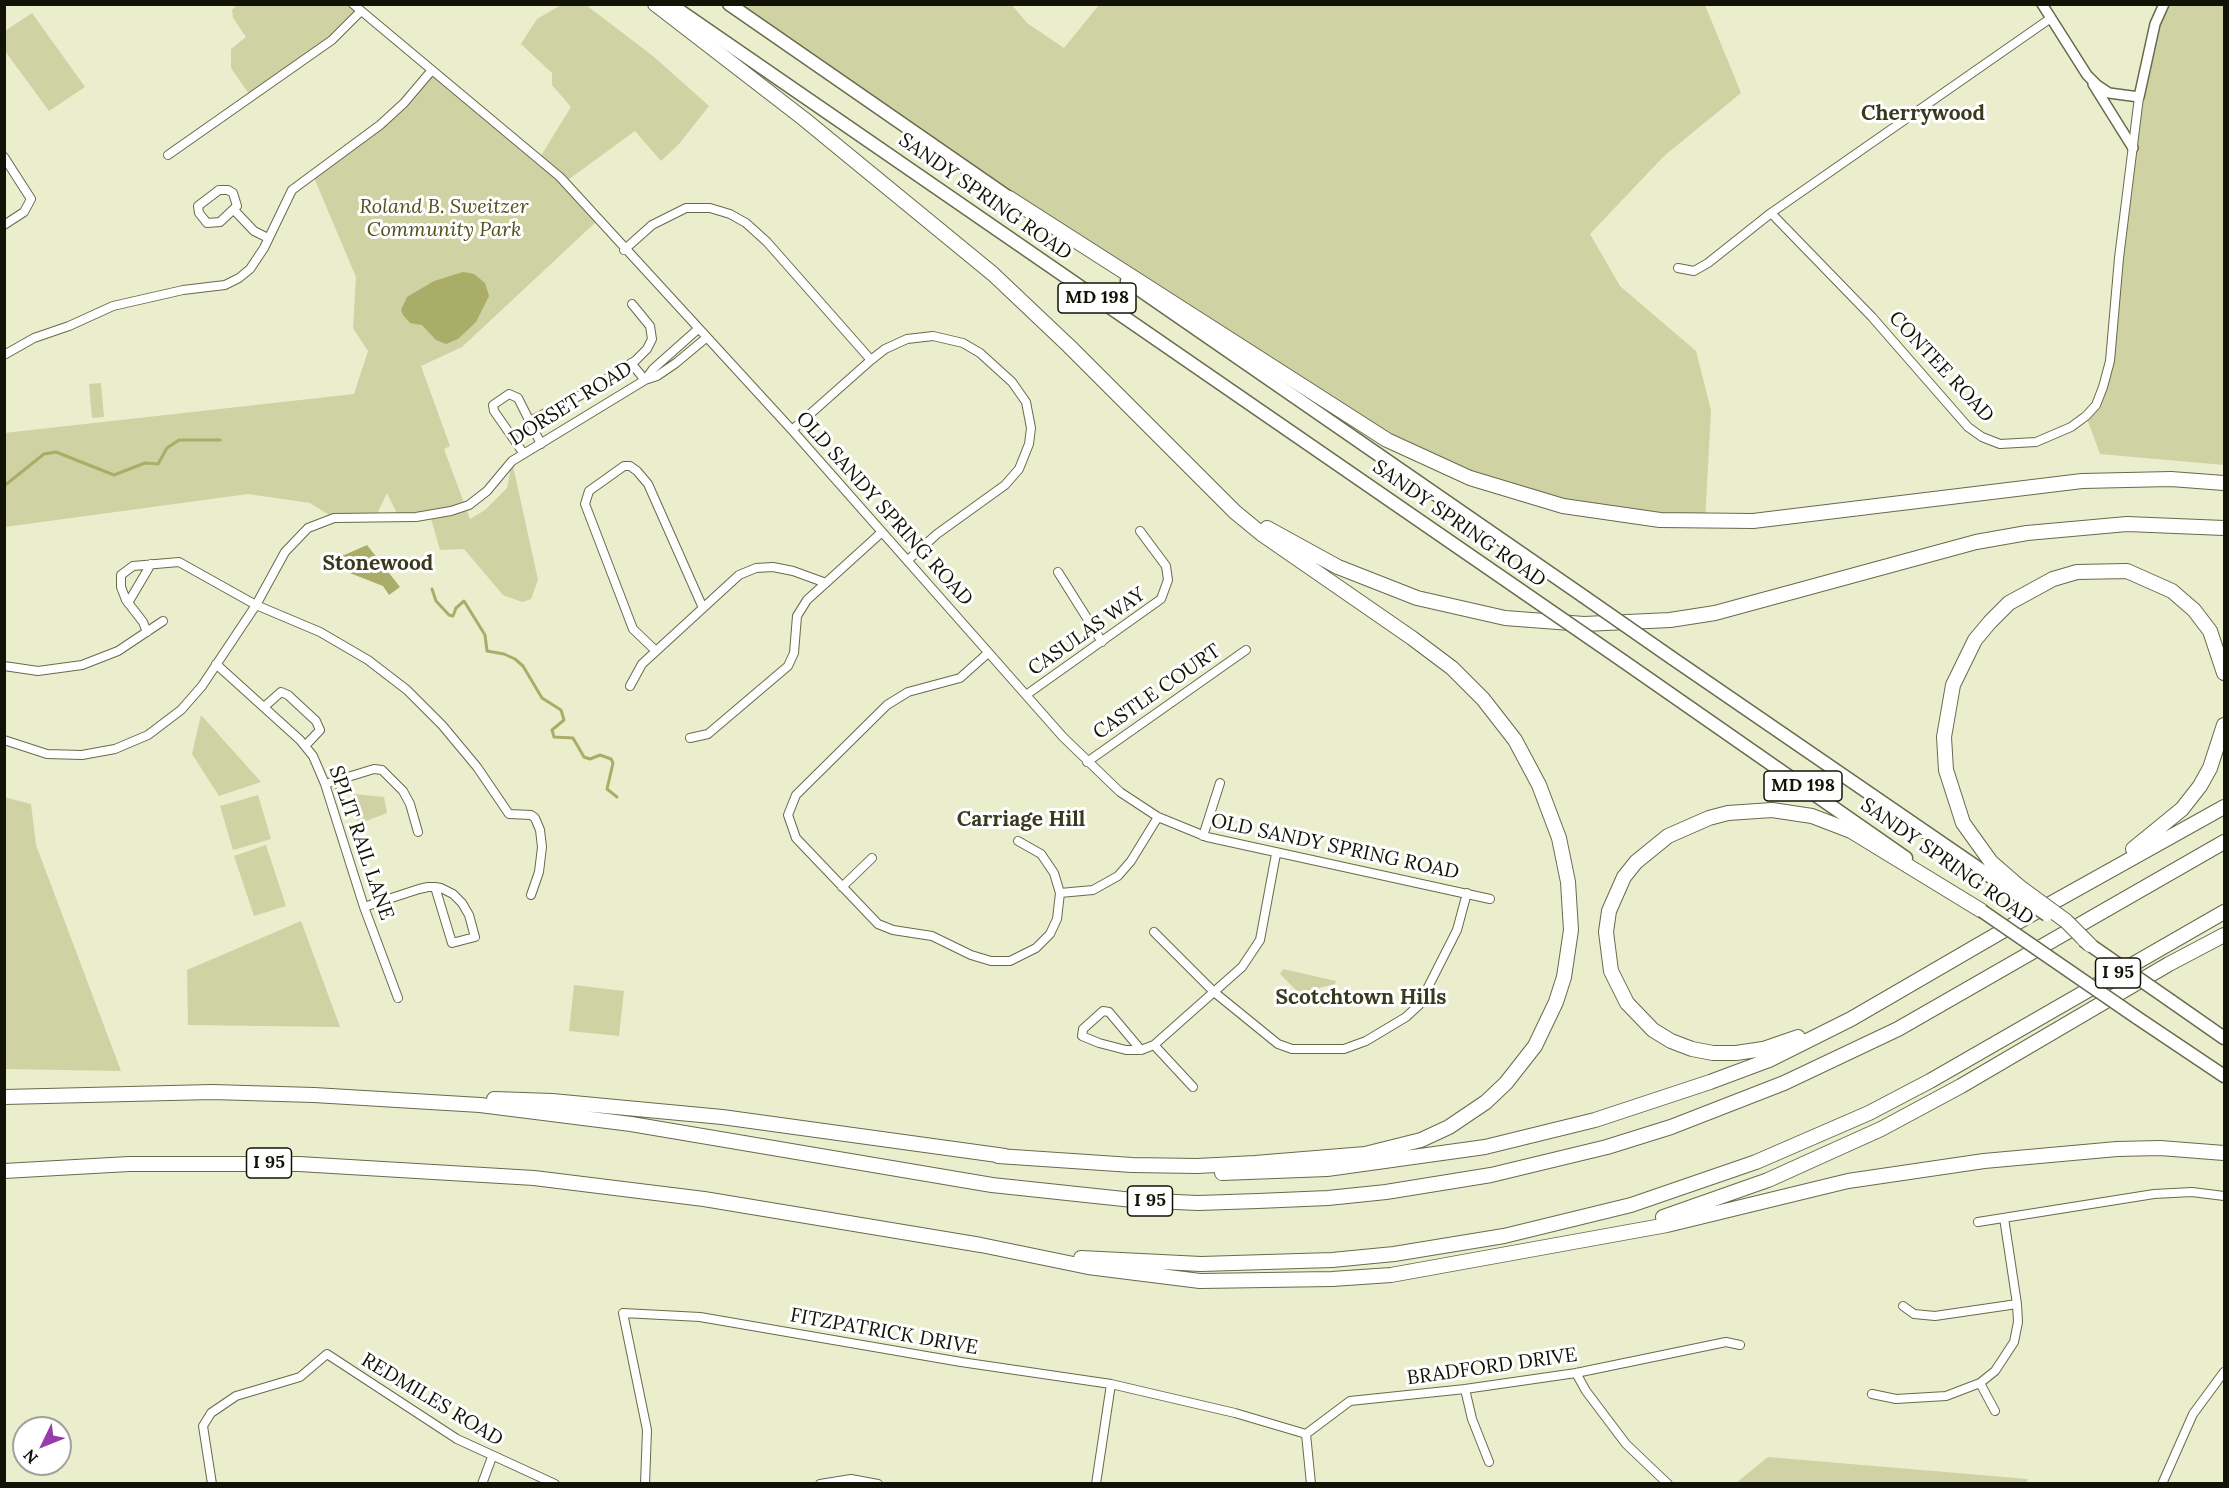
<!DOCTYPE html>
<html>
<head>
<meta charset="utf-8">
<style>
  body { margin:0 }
  #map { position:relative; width:2229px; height:1488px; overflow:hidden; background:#ebeecc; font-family:Lora,serif }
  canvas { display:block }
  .frame { position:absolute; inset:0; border:6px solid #121307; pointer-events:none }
  .north { position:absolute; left:12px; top:1416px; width:60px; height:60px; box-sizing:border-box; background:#fff; border:2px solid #a0a19c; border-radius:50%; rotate:227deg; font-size:16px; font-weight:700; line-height:24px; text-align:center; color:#121307 }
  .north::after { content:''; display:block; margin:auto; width:21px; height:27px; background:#973da9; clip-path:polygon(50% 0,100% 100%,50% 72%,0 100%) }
</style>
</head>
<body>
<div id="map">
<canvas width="2229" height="1488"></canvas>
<div class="frame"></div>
<div class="north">N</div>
</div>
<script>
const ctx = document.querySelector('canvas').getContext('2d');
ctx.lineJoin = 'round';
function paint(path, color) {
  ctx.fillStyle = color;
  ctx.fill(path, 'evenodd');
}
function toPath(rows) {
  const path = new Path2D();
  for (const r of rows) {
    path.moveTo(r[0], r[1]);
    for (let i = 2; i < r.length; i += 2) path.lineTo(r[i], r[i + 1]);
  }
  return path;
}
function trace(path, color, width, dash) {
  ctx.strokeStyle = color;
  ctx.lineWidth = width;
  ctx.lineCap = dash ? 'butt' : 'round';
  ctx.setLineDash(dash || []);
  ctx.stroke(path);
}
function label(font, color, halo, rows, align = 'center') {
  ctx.font = font + ' Lora,serif';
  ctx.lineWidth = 6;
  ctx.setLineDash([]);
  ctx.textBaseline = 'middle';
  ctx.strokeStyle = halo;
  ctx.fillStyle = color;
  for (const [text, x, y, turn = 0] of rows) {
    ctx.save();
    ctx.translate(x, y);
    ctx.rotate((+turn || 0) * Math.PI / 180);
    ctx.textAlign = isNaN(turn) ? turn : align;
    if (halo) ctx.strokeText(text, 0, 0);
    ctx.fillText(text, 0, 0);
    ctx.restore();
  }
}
paint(toPath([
  [237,5,353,5,361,11,342,32,251,97,231,68,231,49,246,37,233,18,232,10],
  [561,5,586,5,653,56,709,106,679,144,661,161,635,131,565,182,598,220,462,347,421,366,450,446,444,449,470,519,485,510,507,488,512,461,538,580,531,599,522,602,503,595,464,549,440,550,430,515,399,518,387,493,375,518,334,518,310,503,248,494,5,527,4,433,354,394,368,351,353,328,356,277,312,173,380,125,432,70,539,159,571,107,552,85,552,73,521,44,537,19],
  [729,5,1012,5,1027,23,1064,48,1099,5,1705,5,1741,93,1664,156,1590,234,1620,286,1696,351,1711,410,1705,522,1616,515,1470,478,1337,409],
  [2171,5,2224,5,2224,465,2100,454,2086,416,2110,361,2139,97,2155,24],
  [32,13,85,87,49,111,5,51,5,31],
  [101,383,104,417,92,418,89,384],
  [201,715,261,782,219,796,192,754],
  [354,794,384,797,387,813,358,824,350,805],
  [258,795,271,839,233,850,220,806],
  [4,797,31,804,36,845,121,1071,5,1069],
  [266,845,286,906,254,916,234,856],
  [301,921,340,1027,188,1025,187,970],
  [1283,969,1336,981,1335,984,1303,992,1297,991,1280,974],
  [574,985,624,991,619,1036,569,1031],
  [1768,1457,2028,1479,2026,1484,1736,1483]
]), '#cfd2a3');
paint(toPath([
  [463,272,474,274,485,283,489,296,476,322,458,339,446,344,436,340,422,325,410,323,403,315,401,310,407,297,434,281],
  [367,545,400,587,389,595,383,586,342,570,342,556]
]), '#aaad67');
trace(toPath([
  [4,486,44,454,56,452,114,475,145,463,158,464,167,448,179,440,220,440],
  [432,589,436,601,449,615,453,616,456,608,464,601,485,635,487,651,504,654,515,659,523,666,542,698,561,710,564,720,552,730,554,737,573,738,584,757,590,759,600,755,611,759,613,763,607,789,617,797],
  [336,789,339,799]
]), '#aaad67', 3);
const minor = toPath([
  [353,4,560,177,792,430,1063,737,1120,792,1158,817,1207,837,1490,899],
  [168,155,332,40,361,11],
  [4,157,31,199,24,212,4,225],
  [219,190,228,190,233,193,237,206,220,222,207,223,199,213,198,206,219,190],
  [234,210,254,231,268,238],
  [1771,213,1872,317,1968,427,1982,437,2000,444,2036,442,2071,427,2086,416,2096,405,2103,387,2110,361,2119,258,2139,97],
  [624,250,652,225,686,208,710,208,730,214,746,223,767,242,871,360],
  [1678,268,1694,271,1708,263,1771,213,2051,18],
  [4,355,34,338,69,326,113,306,183,290,225,285,239,278,250,269,264,248,292,190,380,125,404,103,432,70],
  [631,363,645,380],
  [645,380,657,376,676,363,706,338],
  [530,421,583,394,635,361,647,349,652,339,650,326,632,304],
  [792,430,871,360,885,349,907,339,933,336,963,343,980,353,1012,382,1026,402,1031,428,1029,444,1019,469,1005,485,937,534,908,560],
  [524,454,494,411,493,405,509,394,518,398,541,444],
  [1058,572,1102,642],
  [128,603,151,564],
  [147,632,143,622,126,600,121,587,121,575,133,566,179,562,256,605,320,632,368,660,407,690,442,725,477,767,509,814,531,815,535,818,540,830,542,847,539,872,531,895],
  [656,651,633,629,585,504,589,491,624,466,630,466,637,471,648,484,703,608],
  [988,653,960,678,908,692,887,705,796,795,788,815,796,838,878,924,893,930,932,936,971,955,991,961,1010,961,1036,948,1050,934,1057,919,1060,893,1054,873,1041,854,1018,841],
  [216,664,300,740,313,756,325,784,364,907,398,998],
  [4,666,38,671,82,665,118,651,163,621],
  [630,686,642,664,739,575,756,568,773,567,793,571,826,583],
  [1026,695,1161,599,1168,580,1166,566,1140,531],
  [264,707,281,692,288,695,316,721,320,730,305,746],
  [690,738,708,734,788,666,794,653,797,616,807,600,882,532],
  [4,740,47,754,82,755,115,749,148,735,181,710,202,686,256,605,285,552,308,528,334,518,416,517,451,511,469,505,487,491,512,461,645,380,653,369,698,329],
  [1087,762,1246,650],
  [325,784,374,769,382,770,403,791,410,804,418,832],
  [1203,836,1220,783],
  [842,887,872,858],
  [1060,893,1093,890,1118,876,1131,861,1158,817],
  [364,907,419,889,428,887,435,887,441,888,453,894,462,903,469,915,475,937,452,943,435,887],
  [1154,932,1214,992,1278,1044,1292,1049,1344,1049,1366,1041,1406,1017,1419,1005,1457,930,1467,893],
  [1154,1045,1193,1087],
  [1141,1050,1109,1012,1103,1011,1083,1029,1082,1036,1099,1043,1126,1050,1141,1050,1154,1045,1242,967,1260,940,1276,854],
  [1978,1222,2154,1194,2192,1192,2224,1196],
  [1903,1306,1914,1314,1935,1316,2017,1304],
  [1576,1373,1586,1391,1626,1444,1668,1484],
  [1980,1383,1995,1411],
  [1465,1389,1472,1419,1489,1462],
  [1872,1394,1896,1399,1946,1396,1980,1383,1995,1371,2014,1342,2018,1322,2017,1304,2004,1218],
  [1306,1434,1350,1401,1465,1389,1576,1373,1726,1342,1740,1345],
  [1306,1434,1311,1484],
  [212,1484,203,1426,211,1413,236,1396,300,1377,327,1354,457,1439,555,1484],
  [482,1484,492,1457],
  [645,1484,647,1430,623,1313,700,1317,961,1362,1111,1384,1235,1413,1306,1434],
  [820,1484,851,1479,878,1484],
  [1096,1484,1111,1384],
  [2162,1484,2193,1414,2224,1372]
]);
const tertiary = toPath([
  [2042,4,2087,75,2097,85,2109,93,2139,97,2155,24,2164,4],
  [2093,84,2133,148]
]);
const primary = toPath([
  [670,4,1523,592],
  [729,4,1015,202],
  [1127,281,1583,596],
  [1672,658,2013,892],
  [1623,661,1906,858],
  [2171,1001,2224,1038],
  [2136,1017,2224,1076]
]);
const motorway = toPath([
  [655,4,804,119,993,274,1069,346,1235,512,1263,535,1412,638,1452,668,1483,699,1515,740,1539,785,1559,838,1568,882,1571,930,1564,977,1556,1002,1535,1046,1506,1083,1486,1102,1449,1127,1421,1140,1365,1154,1255,1163,1197,1166,1132,1165,998,1156],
  [1009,198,1387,440,1470,478,1563,506,1660,520,1753,521,2082,481,2171,479,2224,483],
  [1267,528,1338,567,1417,598,1505,618,1584,624,1670,620,1715,613,1976,542,2027,533,2127,524,2224,528],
  [2133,849,2182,809,2200,786,2210,768,2224,725],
  [2021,888,1991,862,1963,823,1946,770,1944,737,1953,685,1975,640,1990,622,2009,603,2053,579,2077,572,2127,571,2172,591,2194,610,2210,631,2224,673],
  [1798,1037,1763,1049,1736,1053,1713,1053,1692,1049,1671,1041,1653,1030,1627,1003,1611,971,1606,932,1609,911,1624,877,1636,862,1668,836,1709,818,1728,813,1772,810,1812,816,1851,831,1982,911],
  [4,1097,212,1092,314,1095,480,1105,631,1124,992,1185,1133,1200,1198,1203,1258,1201,1328,1198,1386,1192,1491,1175,1607,1147,1671,1127,1784,1083,1898,1029,2224,842],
  [494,1099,552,1101,722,1117,1005,1156],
  [4,1171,129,1164,299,1164,534,1178,704,1199,981,1245,1088,1267,1200,1281,1332,1279,1391,1275,1667,1225,1848,1181,1984,1161,2117,1149,2160,1148,2224,1153],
  [1222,1173,1327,1169,1485,1147,1595,1120,1710,1082,1769,1060,1851,1019,2025,918,2224,807],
  [1663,1217,1768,1180,1881,1129,1961,1086,2169,964,2224,935],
  [1081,1258,1201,1264,1332,1260,1394,1254,1504,1236,1631,1205,1756,1162,1869,1113,1930,1081,2224,912]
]);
trace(minor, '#686a4c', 10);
trace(tertiary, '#686a4c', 12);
trace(primary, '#686a4c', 15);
trace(motorway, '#686a4c', 16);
trace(minor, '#fff', 8);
trace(tertiary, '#fff', 9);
trace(primary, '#fff', 12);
trace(motorway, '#fff', 14);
const primaryBridge = toPath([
  [1523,592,1623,661],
  [1583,596,1672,658],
  [2013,892,2047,915],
  [1982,911,2136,1017],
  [2083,940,2171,1001]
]);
const motorwayBridge = toPath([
  [2021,888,2066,921,2090,945]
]);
trace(primaryBridge, '#686a4c', 15, []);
trace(motorwayBridge, '#686a4c', 16, []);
trace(primaryBridge, '#fff', 12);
trace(motorwayBridge, '#fff', 14);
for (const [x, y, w] of [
  [1097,298,78],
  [1803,786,78],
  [2118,973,45],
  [269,1163,45],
  [1150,1201,45]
]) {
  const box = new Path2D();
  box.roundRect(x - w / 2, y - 15, w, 30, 4.5);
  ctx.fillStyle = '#fff';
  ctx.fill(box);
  trace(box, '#121307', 1.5);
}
label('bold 18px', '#121307', null, [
  ["MD 198",1097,298],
  ["MD 198",1803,786],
  ["I 95",2118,973],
  ["I 95",269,1163],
  ["I 95",1150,1201]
]);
label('20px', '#121307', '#fff', [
  ["SANDY SPRING ROAD",985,197,35],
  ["CONTEE ROAD",1941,367,47],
  ["DORSET ROAD",571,404,-32],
  ["OLD SANDY SPRING ROAD",884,509,48],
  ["SANDY SPRING ROAD",1459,524,35],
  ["CASULAS WAY",1087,632,-35],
  ["CASTLE COURT",1157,692,-35],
  ["SPLIT RAIL LANE",361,843,71],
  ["OLD SANDY SPRING ROAD",1335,847,12],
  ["SANDY SPRING ROAD",1947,862,35],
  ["FITZPATRICK DRIVE",884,1332,10],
  ["BRADFORD DRIVE",1492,1367,-8],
  ["REDMILES ROAD",432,1400,31]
]);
label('italic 20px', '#50511d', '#fff', [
  ["Roland B. Sweitzer",444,207],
  ["Community Park",444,230]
]);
label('bold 21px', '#38391d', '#fff', [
  ["Cherrywood",1923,114],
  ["Stonewood",378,564],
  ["Carriage Hill",1021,820],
  ["Scotchtown Hills",1361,998]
]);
</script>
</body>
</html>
